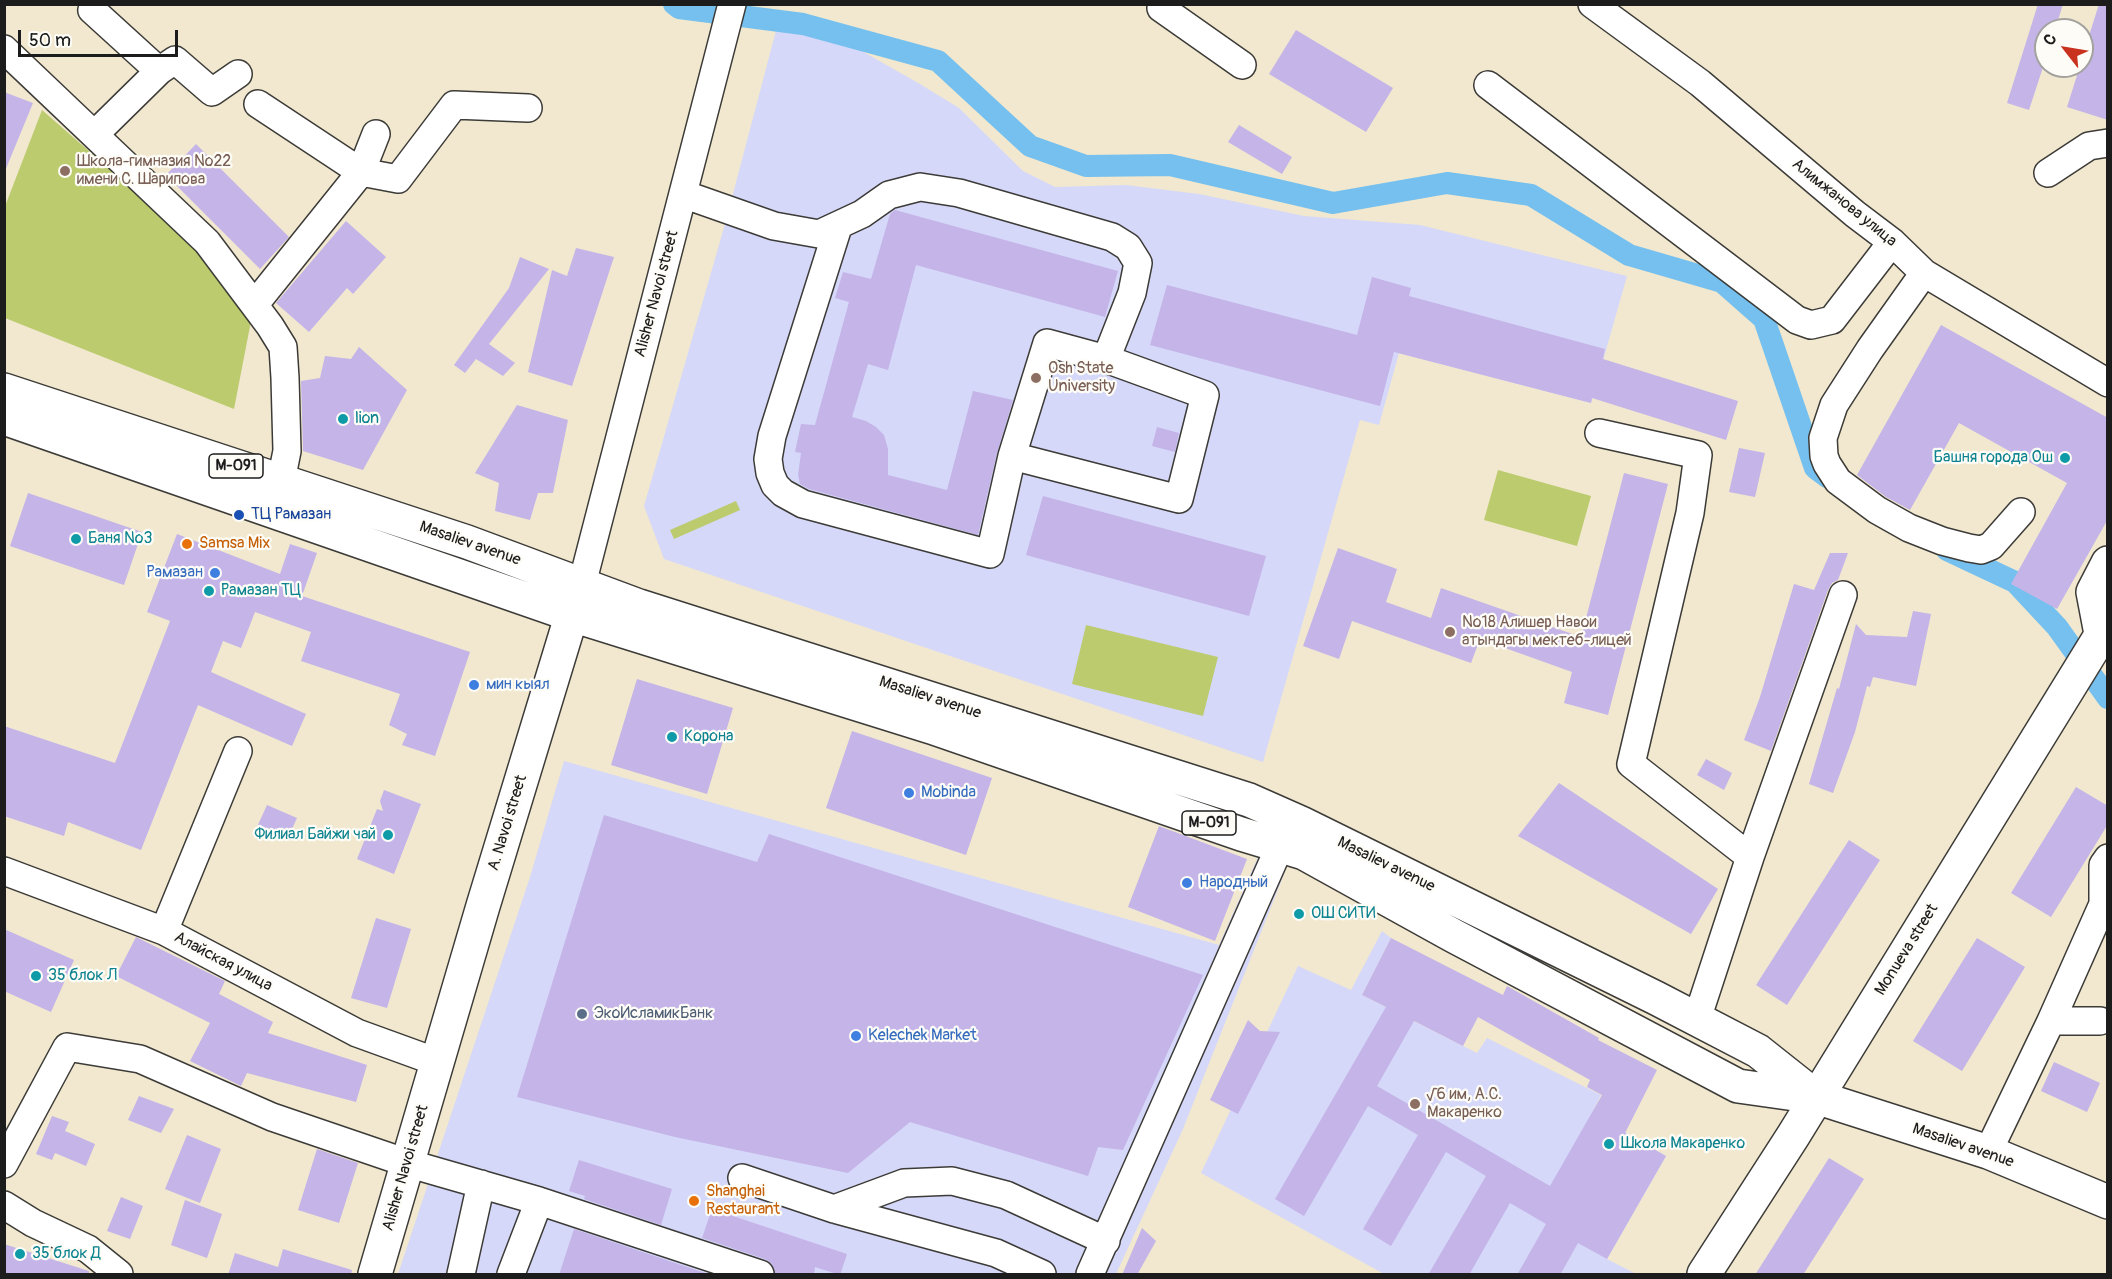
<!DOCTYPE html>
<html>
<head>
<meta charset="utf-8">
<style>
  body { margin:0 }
  #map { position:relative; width:2112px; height:1279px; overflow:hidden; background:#f1e8cf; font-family:Pangolin,sans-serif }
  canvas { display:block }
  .frame { position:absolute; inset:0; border:6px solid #1c1c1c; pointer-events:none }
  .north { position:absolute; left:2034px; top:18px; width:60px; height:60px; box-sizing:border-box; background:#fdfcf7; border:2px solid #a3a29f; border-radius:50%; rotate:301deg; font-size:16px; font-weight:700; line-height:24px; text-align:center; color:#1c1c1c }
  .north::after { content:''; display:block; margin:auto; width:21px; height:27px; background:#c8321e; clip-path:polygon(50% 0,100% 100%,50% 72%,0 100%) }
  .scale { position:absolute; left:18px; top:30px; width:160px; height:27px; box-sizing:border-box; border:3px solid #1c1c1c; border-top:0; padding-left:8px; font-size:18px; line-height:21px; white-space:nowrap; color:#1c1c1c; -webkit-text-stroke:4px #fdfcf7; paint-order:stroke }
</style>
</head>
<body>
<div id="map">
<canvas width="2112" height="1279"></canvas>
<div class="frame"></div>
<div class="north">С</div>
<div class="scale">50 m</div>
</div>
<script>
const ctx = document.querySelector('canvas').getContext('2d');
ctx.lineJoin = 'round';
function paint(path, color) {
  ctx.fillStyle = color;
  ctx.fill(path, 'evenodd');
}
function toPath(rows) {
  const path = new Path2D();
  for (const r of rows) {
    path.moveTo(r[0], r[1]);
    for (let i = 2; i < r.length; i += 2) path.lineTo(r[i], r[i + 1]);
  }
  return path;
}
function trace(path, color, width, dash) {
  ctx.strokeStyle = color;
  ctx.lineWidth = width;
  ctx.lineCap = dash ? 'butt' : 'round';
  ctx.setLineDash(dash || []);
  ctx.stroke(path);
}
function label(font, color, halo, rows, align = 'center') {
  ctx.font = font + ' Pangolin,sans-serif';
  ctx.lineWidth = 4.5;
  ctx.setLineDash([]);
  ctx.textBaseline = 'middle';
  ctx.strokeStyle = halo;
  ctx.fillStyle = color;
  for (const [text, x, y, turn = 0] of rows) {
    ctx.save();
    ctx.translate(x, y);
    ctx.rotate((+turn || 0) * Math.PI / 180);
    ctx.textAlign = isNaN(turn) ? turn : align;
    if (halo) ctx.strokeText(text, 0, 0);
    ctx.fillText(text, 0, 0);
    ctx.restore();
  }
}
paint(toPath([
  [778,23,830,33,920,84,959,108,1023,171,1055,187,1126,185,1199,194,1304,216,1420,225,1627,276,1591,403,1399,353,1379,425,1360,420,1263,762,664,559,644,506,725,224],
  [564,761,1219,945,1258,857,1288,864,1183,1129,1116,1274,398,1274,530,877],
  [1382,931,1391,938,1362,995,1477,1053,1487,1038,1601,1095,1592,1113,1666,1156,1607,1259,1636,1274,1384,1274,1201,1173,1298,966,1351,990]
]), '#d5d8f9');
paint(toPath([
  [42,110,208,255,251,321,234,409,5,318,4,209],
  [1498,470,1591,496,1577,546,1484,520],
  [736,501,740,510,674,539,670,530],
  [1086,625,1218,657,1203,716,1072,684]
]), '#bccb6e');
trace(toPath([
  [674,4,679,8,803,24,938,61,1030,146,1086,166,1170,165,1333,203,1447,183,1531,195,1629,255,1722,282,1764,319,1815,468,1827,477],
  [1947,550,2015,582,2057,627,2108,698]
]), '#75c0ee', 22);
paint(toPath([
  [2038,4,2063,4,2055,30,2046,30,2046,58,2029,110,2007,103],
  [2099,4,2108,4,2108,120,2067,107,2080,66,2082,66,2082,58],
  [1296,30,1393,88,1366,132,1269,74],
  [4,92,33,103,5,171,4,171],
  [1239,125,1292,157,1282,174,1228,142],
  [196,144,289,237,260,269,166,175],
  [895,210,1118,271,1105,317,916,265,888,370,868,364,852,417,866,421,876,427,884,435,888,449,888,475,947,490,973,391,1013,400,997,453,978,535,809,489,800,484,798,475,801,453,795,452,801,424,815,425,849,302,835,298,843,272,871,279,890,214],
  [346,221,386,257,353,294,347,288,309,332,276,303],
  [576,248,614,257,572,386,528,372,552,270,567,276],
  [520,257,549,269,489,344,515,363,503,376,476,359,465,373,454,365,509,288],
  [1372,277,1411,288,1409,296,1605,349,1603,359,1738,401,1726,440,1592,398,1591,403,1394,352,1380,406,1150,345,1167,285,1357,335],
  [1941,325,2108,418,2108,519,2057,609,2011,584,2067,483,1959,423,1910,510,1886,497,1857,475],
  [359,347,407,390,363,470,303,451,301,381,320,378,325,356,351,359],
  [517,405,568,420,553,493,538,493,530,520,495,511,499,483,475,473],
  [1157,427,1179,433,1175,452,1152,446],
  [1739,448,1765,453,1755,497,1729,492],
  [1624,473,1668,484,1608,715,1564,703,1572,672,1480,639,1471,663,1352,621,1339,659,1303,646,1338,548,1397,569,1386,602,1431,618,1441,588,1581,637],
  [28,493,142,532,124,585,10,546],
  [1043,496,1266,556,1249,616,1026,555],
  [177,534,280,574,290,544,317,553,302,596,470,652,435,756,402,745,407,734,389,725,400,694,301,661,311,632,255,612,241,648,223,641,211,672,306,714,292,746,198,705,141,850,68,822,64,836,4,816,4,726,115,763,170,621,147,612],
  [1830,553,1848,553,1838,580,1832,583,1828,590,1771,751,1744,740,1760,697,1794,584,1814,590],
  [1913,611,1931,614,1916,686,1873,677,1870,687,1867,686,1855,732,1833,793,1809,784,1837,688,1839,689,1856,624,1866,635,1907,637],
  [637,679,733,708,707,794,611,765],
  [852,731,992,778,966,855,826,808],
  [1706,759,1732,773,1724,790,1697,775],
  [1559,783,1718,889,1691,934,1518,836],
  [2076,787,2108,806,2108,824,2051,917,2011,893],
  [384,790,421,804,394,874,357,859,377,809,383,811,380,801],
  [267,805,297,818,288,838,257,827],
  [604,815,757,862,769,834,1203,975,1123,1150,1098,1147,1088,1176,910,1122,848,1173,675,1137,517,1097],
  [1159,826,1247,859,1215,941,1128,907],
  [1849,840,1880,860,1787,1005,1756,985],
  [376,918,411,929,387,1008,351,998],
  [4,929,74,960,51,1012,4,991],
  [136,937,225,981,219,994,273,1022,268,1033,367,1065,356,1102,247,1073,241,1086,190,1061,210,1023,116,976],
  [1391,938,1503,995,1507,986,1599,1038,1598,1040,1657,1070,1625,1133,1666,1156,1607,1259,1578,1243,1560,1275,1517,1275,1546,1224,1510,1203,1469,1275,1428,1275,1486,1176,1446,1152,1391,1246,1363,1229,1418,1135,1368,1106,1304,1216,1275,1199,1386,1007,1362,995],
  [1478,1017,1590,1080,1587,1087,1602,1095,1550,1186,1377,1086,1414,1021,1463,1046],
  [1977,938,2025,967,1962,1071,1913,1041],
  [1248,1020,1260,1031,1280,1032,1238,1114,1210,1100],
  [2054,1062,2100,1083,2087,1112,2041,1091],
  [139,1096,174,1109,161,1133,128,1120],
  [52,1116,69,1122,65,1131,95,1144,86,1166,55,1153,52,1160,36,1154],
  [187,1135,221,1149,200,1203,165,1189],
  [317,1149,358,1163,339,1223,298,1210],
  [1829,1158,1864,1179,1803,1275,1755,1275],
  [579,1160,672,1189,661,1225,584,1199,585,1196,569,1191],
  [121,1197,143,1206,130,1239,107,1231],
  [185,1200,222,1214,207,1258,171,1245],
  [712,1209,847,1254,840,1275,815,1267,814,1275,775,1275,772,1264,765,1259,702,1238],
  [1142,1228,1156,1241,1137,1275,1122,1275],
  [574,1229,711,1275,559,1275],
  [4,1244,89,1271,89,1275,4,1275],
  [283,1249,352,1270,351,1275,228,1275,235,1253,278,1267]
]), '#c4b4e8');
const minor = toPath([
  [94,4,92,10,159,71],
  [1163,4,1161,8,1242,65],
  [1592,4,1700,83,1855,214,1892,242,1924,273,2108,383],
  [4,49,207,242,270,326,283,347,285,378,287,451,281,481],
  [1488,85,1797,320,1811,325,1832,320,1892,242],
  [258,104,361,172,398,179,454,105,528,108],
  [95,134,159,71,175,60,212,92,238,74],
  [2048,173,2089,146,2108,143],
  [683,194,774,226,819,234,862,214,889,195,920,187,959,193,1112,237,1128,247,1138,263,1132,293,1106,359],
  [838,227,772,436,768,459,770,473,775,485,783,493,803,504,990,554,1012,456,1179,499,1205,395,1106,359,1047,343,1012,456],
  [1924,273,1870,349,1834,405,1823,438,1824,456,1827,464,1838,481,1877,510,1909,528,1942,541,1969,548,1981,550,1991,546,2021,512],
  [255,304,361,172,376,134],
  [1599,433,1698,455,1690,513,1631,764,1750,857],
  [582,584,732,4],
  [4,871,164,931,357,1033,437,1062],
  [164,931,238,751],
  [1697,1019,1750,857,1843,595],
  [2051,1021,2100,1021],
  [1988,1152,2051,1021,2103,904,2103,865,2108,858],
  [4,1164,67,1047,140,1059,272,1117,407,1163,539,1201,760,1274],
  [742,1178,834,1209,996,1253,1042,1274],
  [4,1205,33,1223,88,1249,119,1274],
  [834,1209,904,1183,952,1181,1006,1195,1106,1241],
  [461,1274,481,1184],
  [511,1274,539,1201],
  [1090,1274,1280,846]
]);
const major = toPath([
  [4,390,467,542,639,606,1249,800,1301,823,1656,998,1758,1051,1816,1097],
  [4,418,572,615,931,727,1241,834,1304,853,1454,936,1738,1086,1816,1097,1988,1152,2108,1202],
  [2101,634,2093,592,2108,563],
  [375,1274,483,906,578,594],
  [1704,1274,1793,1136,2108,624]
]);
trace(minor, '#3c3b37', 30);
trace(major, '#3c3b37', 36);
trace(minor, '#fff', 27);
trace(major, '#fff', 33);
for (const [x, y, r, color] of [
  [65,171,6,"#8d6e63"],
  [1036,378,6,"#8d6e63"],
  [343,419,6,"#0f9aa8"],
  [2065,458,6,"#0f9aa8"],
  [239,515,6,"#1a4fb4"],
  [76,539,6,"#0f9aa8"],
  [187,544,6,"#e8710a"],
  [215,573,6,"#3f7fe0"],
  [209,591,6,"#0f9aa8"],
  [1450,632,6,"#8d6e63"],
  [474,685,6,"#3f7fe0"],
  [672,737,6,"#0f9aa8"],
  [909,793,6,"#3f7fe0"],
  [388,835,6,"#0f9aa8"],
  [1187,883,6,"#3f7fe0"],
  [1299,914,6,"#0f9aa8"],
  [36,976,6,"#0f9aa8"],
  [582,1014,6,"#5c6f8a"],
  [856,1036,6,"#3f7fe0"],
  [1415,1104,6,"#8d6e63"],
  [1609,1144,6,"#0f9aa8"],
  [694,1201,6,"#e8710a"],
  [20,1254,6,"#0f9aa8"]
]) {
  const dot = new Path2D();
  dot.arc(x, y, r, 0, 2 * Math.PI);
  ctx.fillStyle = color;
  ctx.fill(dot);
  trace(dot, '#fdfcf7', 2);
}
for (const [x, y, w] of [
  [236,466,54],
  [1209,823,54]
]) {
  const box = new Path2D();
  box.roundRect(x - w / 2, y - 12, w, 24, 4.5);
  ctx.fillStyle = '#fdfcf7';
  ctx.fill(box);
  trace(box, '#1c1c1c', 1.5);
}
label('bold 15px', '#1c1c1c', null, [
  ["М-091",236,466],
  ["М-091",1209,823]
]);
label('16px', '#785e54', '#fdfcf7', [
  ["Школа-гимназия №22",77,162],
  ["имени С. Шарипова",77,180],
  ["Osh State",1048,369],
  ["University",1048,387],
  ["№18 Алишер Навои",1462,623],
  ["атындагы мектеб-лицей",1462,641],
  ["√6 им, А.С.",1427,1095],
  ["Макаренко",1427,1113]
], 'left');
label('16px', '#1c1c1c', '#fdfcf7', [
  ["Алимжанова улица",1844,203,39],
  ["Alisher Navoi street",657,294,-75],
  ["Masaliev avenue",470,544,19],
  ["Masaliev avenue",930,698,18],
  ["A. Navoi street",508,823,-73],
  ["Masaliev avenue",1386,865,26],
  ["Monueva street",1907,950,-58],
  ["Алайская улица",223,962,28],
  ["Masaliev avenue",1963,1146,19],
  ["Alisher Navoi street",406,1168,-74]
]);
label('16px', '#0d838f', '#fdfcf7', [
  ["lion",355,419],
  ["Башня города Ош",2053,458,"right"],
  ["Баня №3",88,539],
  ["Рамазан ТЦ",221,591],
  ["Корона",684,737],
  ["Филиал Байжи чай",376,835,"right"],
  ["ОШ СИТИ",1311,914],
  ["35 блок Л",48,976],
  ["Школа Макаренко",1621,1144],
  ["35 блок Д",32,1254]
], 'left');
label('16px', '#164399', '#fdfcf7', [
  ["ТЦ Рамазан",251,515]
], 'left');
label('16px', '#c56008', '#fdfcf7', [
  ["Samsa Mix",199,544],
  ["Shanghai",706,1192],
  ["Restaurant",706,1210]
], 'left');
label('16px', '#366cbe', '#fdfcf7', [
  ["Рамазан",203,573,"right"],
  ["мин кыял",486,685],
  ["Mobinda",921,793],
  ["Народный",1199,883],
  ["Kelechek Market",868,1036]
], 'left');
label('16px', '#4e5e75', '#fdfcf7', [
  ["ЭкоИсламикБанк",594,1014]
], 'left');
</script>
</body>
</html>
